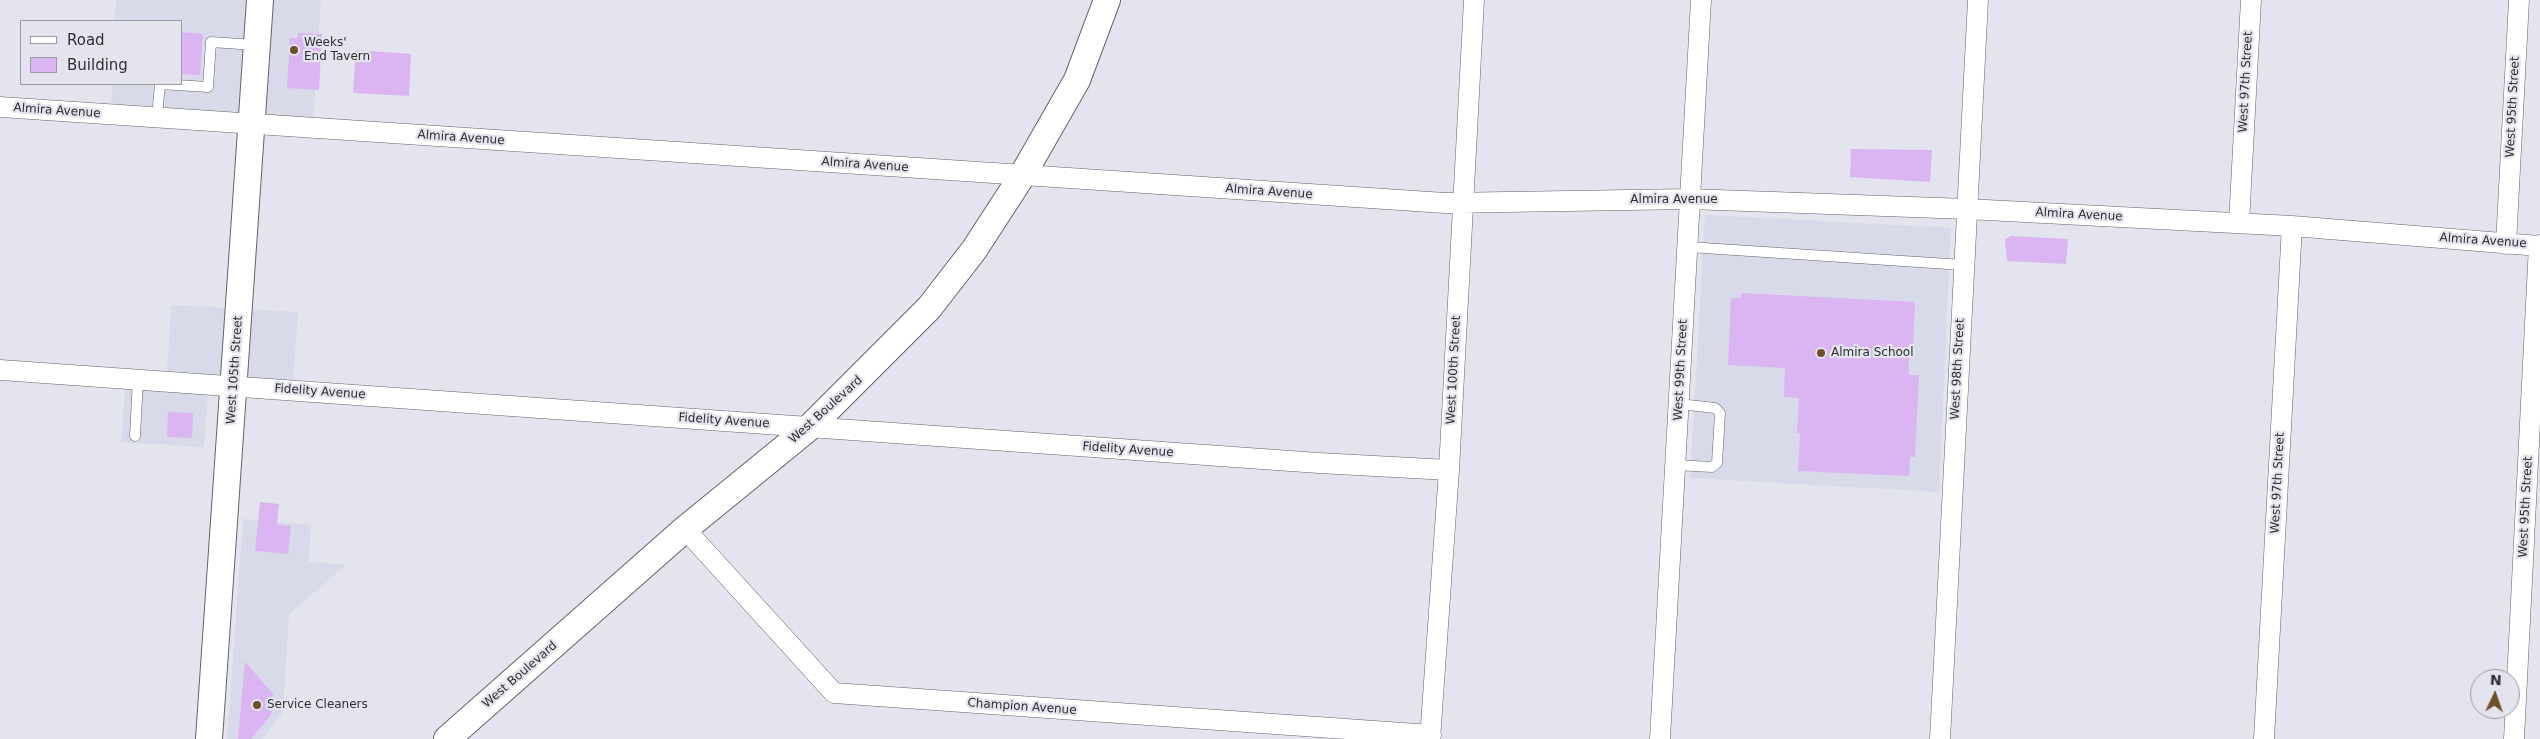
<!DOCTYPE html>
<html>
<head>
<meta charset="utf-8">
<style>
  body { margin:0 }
  #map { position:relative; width:2540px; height:739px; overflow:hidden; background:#e3e4ed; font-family:"DejaVu Sans",sans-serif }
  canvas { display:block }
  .legend { position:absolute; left:20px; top:20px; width:162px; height:65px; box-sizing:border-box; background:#e3e4ed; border:1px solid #9b9ca2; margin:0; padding:6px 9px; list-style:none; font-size:15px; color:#2f2f32 }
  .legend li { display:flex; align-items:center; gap:10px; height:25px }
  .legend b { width:25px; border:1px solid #9b9ca2 }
  .north { position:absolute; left:2470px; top:669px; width:50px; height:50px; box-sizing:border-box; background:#e3e4ed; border:1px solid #9b9ca2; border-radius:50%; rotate:3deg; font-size:14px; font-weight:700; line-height:20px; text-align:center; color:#2f2f32 }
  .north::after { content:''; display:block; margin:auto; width:18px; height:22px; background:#705026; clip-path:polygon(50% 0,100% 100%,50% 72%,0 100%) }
</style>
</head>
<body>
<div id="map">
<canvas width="2540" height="739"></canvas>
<ul class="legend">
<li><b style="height:6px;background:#fff"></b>Road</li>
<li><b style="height:14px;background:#dab5f2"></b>Building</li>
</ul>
<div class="north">N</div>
</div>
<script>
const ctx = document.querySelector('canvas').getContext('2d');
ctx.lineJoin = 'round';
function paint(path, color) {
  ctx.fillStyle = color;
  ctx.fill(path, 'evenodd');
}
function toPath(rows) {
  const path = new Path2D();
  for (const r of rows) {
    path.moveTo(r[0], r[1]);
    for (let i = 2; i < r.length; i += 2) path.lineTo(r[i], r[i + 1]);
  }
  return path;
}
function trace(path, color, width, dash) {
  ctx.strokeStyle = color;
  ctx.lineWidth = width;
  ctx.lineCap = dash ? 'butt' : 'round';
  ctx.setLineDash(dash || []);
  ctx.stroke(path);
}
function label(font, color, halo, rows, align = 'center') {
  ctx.font = font + ' "DejaVu Sans",sans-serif';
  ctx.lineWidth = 4.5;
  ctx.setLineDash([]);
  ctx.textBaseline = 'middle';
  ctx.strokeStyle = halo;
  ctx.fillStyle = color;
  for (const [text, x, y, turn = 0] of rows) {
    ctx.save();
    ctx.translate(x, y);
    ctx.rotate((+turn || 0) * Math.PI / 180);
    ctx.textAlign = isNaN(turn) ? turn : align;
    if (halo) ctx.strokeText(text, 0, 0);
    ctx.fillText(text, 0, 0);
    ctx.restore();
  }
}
paint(toPath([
  [116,0,321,0,313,122,111,108,112,84,181,84,181,21,115,21],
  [1705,215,1951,228,1939,492,1690,478],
  [171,305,298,312,292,399,208,394,204,447,121,442,125,389,166,391],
  [243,519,311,525,309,562,346,565,289,614,283,712,263,739,227,739]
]), '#d8daea');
paint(toPath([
  [181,32,203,34,200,75,181,74],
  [298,33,322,34,319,90,287,88,290,38,297,38],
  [356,50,411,54,409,96,353,93],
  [1851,149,1932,150,1930,182,1850,177],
  [2011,236,2068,239,2066,264,2007,261,2005,239],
  [1741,293,1915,302,1913,346,1909,345,1909,375,1919,375,1915,457,1910,457,1909,476,1798,471,1800,433,1797,433,1799,398,1784,397,1785,368,1728,365,1731,298,1741,298],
  [168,412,193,413,192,438,167,437],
  [260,502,279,504,277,524,291,526,288,554,255,551],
  [245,662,273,694,271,715,251,739,238,739]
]), '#dab5f2');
const service = toPath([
  [157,117,160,84,208,87,211,42,255,45],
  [1688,247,1964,265],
  [135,436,138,379],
  [1675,465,1712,467,1717,463,1720,413,1715,408,1679,404]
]);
const minor = toPath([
  [0,107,1445,203,1690,199,1967,209,2292,226,2540,246],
  [2239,223,2251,0],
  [2506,244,2519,0],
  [0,370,1319,463,1449,470],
  [685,529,834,693,1431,735],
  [1430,739,1449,470,1474,0],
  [1660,739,1701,0],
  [1940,739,1978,0],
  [2264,739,2292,226],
  [2514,739,2539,245]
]);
const tertiary = toPath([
  [209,739,260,0],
  [447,739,685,529,810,427,929,308,974,250,1022,176,1077,80,1107,0]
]);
trace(service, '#62636b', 11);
trace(minor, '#62636b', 21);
trace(tertiary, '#62636b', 28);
trace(service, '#fff', 10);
trace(minor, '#fff', 20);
trace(tertiary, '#fff', 26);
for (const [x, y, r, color] of [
  [294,50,5,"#705026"],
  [1821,353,5,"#705026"],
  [257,705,5,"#705026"]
]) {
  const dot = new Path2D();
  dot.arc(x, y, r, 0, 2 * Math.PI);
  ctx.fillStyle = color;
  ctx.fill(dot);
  trace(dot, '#e3e4ed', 2);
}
label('12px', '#2f2f32', '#e3e4ed', [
  ["Weeks'",304,43],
  ["End Tavern",304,57],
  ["Almira School",1831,353],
  ["Service Cleaners",267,705]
], 'left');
label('12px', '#2f2f32', '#e3e4ed', [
  ["West 97th Street",2246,82,-87],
  ["West 95th Street",2513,107,-87],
  ["Almira Avenue",57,111,4],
  ["Almira Avenue",461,138,4],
  ["Almira Avenue",865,165,4],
  ["Almira Avenue",1269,192,4],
  ["Almira Avenue",1674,200],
  ["Almira Avenue",2079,215,3],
  ["Almira Avenue",2483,241,4],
  ["West 98th Street",1958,369,-87],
  ["West 105th Street",235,370,-86],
  ["West 100th Street",1454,370,-87],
  ["West 99th Street",1681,370,-87],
  ["Fidelity Avenue",320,392,4],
  ["West Boulevard",826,410,-42],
  ["Fidelity Avenue",724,421,4],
  ["Fidelity Avenue",1128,450,4],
  ["West 97th Street",2278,483,-87],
  ["West 95th Street",2526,507,-87],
  ["West Boulevard",520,675,-41],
  ["Champion Avenue",1022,707,4]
]);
</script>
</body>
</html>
